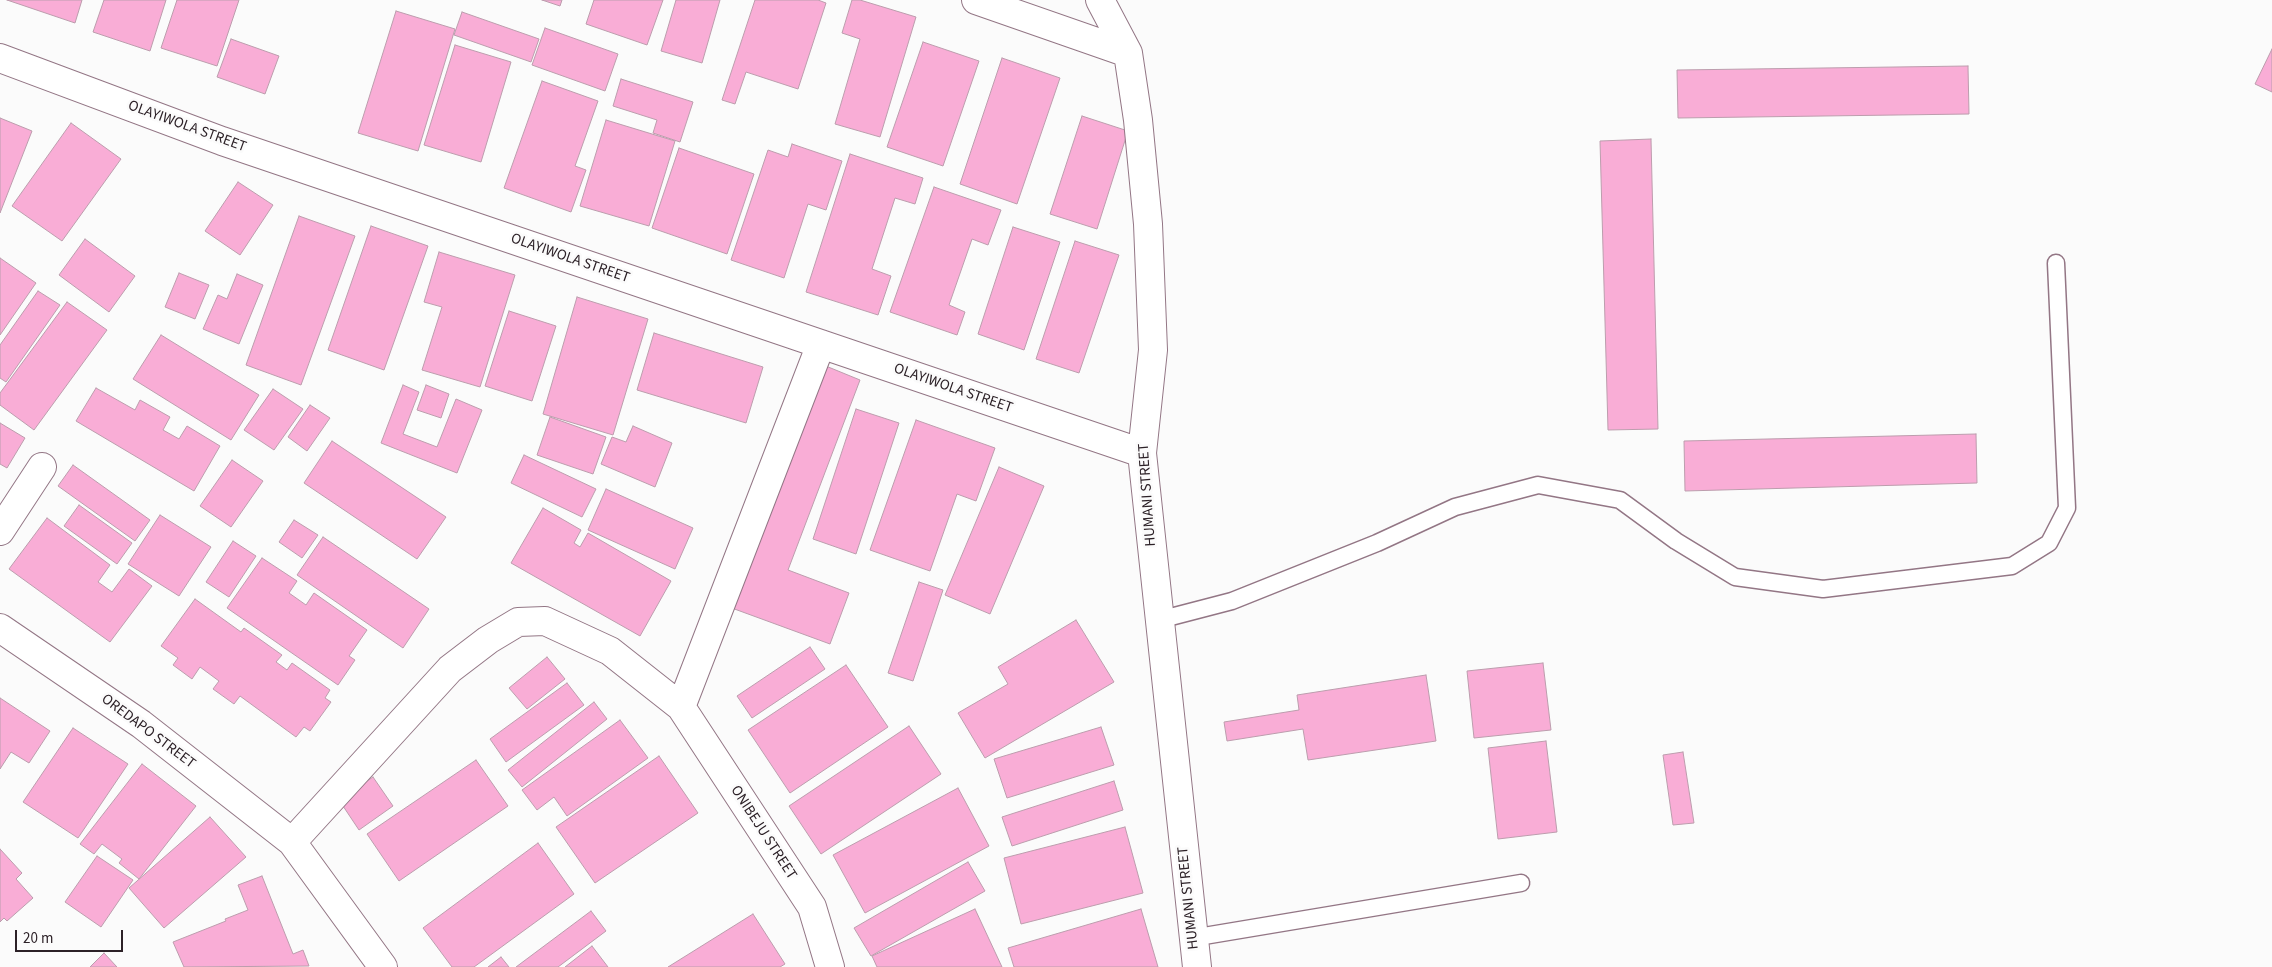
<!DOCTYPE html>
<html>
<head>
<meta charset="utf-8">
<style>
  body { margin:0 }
  #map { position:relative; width:2272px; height:967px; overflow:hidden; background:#fbfbfb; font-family:"Source Sans 3",sans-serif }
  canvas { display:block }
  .scale { position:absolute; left:15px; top:930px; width:108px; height:22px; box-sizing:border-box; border:2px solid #2c2127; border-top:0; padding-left:6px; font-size:15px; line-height:18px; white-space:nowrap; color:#2c2127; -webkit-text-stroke:4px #fbfbfb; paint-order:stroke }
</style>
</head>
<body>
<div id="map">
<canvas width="2272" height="967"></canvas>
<div class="scale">20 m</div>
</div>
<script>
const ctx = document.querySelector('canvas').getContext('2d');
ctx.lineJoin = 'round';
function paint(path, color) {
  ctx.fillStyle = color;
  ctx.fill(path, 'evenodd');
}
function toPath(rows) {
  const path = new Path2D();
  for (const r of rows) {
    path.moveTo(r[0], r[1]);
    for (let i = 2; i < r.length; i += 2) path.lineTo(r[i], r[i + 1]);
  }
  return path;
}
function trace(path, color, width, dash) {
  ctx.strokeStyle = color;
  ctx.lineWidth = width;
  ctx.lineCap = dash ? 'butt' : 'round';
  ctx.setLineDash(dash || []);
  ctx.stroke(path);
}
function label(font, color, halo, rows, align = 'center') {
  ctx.font = font + ' "Source Sans 3",sans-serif';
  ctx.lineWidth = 5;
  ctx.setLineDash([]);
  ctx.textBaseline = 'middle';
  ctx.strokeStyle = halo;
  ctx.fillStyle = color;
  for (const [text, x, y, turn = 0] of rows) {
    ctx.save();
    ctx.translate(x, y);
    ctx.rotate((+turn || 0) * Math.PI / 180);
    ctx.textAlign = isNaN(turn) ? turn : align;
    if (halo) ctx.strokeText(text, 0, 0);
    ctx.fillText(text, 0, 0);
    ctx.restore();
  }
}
const building = toPath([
  [7,0,82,0,75,23,7,0],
  [104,0,166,0,150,51,93,32,104,0],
  [177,0,239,0,217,66,161,48,177,0],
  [542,0,562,0,560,6,542,0],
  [594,0,663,0,647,45,586,24,594,0],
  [676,0,720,0,702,63,661,51,676,0],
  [755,0,818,0,826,3,798,89,746,72,735,104,722,100,755,0],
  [852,0,860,0,916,17,880,137,835,124,860,39,842,33,852,0],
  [396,11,455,29,418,151,358,133,396,11],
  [462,12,539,39,531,62,454,35,462,12],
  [545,28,618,54,605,91,532,65,545,28],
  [231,39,279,56,265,94,217,77,231,39],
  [923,42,979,61,943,166,887,147,923,42],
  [455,45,511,62,481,162,424,145,455,45],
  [2272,49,2272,92,2255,84,2272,49],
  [1002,58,1060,78,1017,204,960,184,1002,58],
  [1968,66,1969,114,1678,118,1677,70,1968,66],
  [621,79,693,102,680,142,653,133,657,120,613,106,621,79],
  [542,81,598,101,575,166,586,170,571,212,504,188,542,81],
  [1082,116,1128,131,1097,229,1050,214,1082,116],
  [0,118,32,131,0,213,0,118],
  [606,120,675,141,649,226,580,206,606,120],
  [71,123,121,159,62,241,12,206,71,123],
  [1651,139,1658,429,1608,430,1600,141,1651,139],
  [792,144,842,161,826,210,808,204,784,278,731,260,768,150,788,157,792,144],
  [679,148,754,174,727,254,652,228,679,148],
  [850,154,923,178,915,204,895,198,872,269,891,276,878,315,806,292,850,154],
  [238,182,273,205,240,255,205,231,238,182],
  [934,187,1001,210,988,245,972,239,949,305,965,312,957,335,890,312,934,187],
  [299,216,355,236,301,385,246,365,299,216],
  [371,226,428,246,384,370,328,350,371,226],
  [1013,227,1060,242,1024,350,978,334,1013,227],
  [85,239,135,276,109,312,59,275,85,239],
  [1075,241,1119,255,1079,373,1036,359,1075,241],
  [439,252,515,275,480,387,422,370,442,307,424,302,439,252],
  [0,258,36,283,0,335,0,258],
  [179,273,209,285,195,319,165,307,179,273],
  [237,274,263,285,239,344,203,329,218,295,227,299,237,274],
  [38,291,60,305,6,382,0,378,0,345,38,291],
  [577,297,648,319,613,435,543,414,577,297],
  [67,302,107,330,34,430,0,405,0,393,67,302],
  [509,311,556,326,532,401,485,386,509,311],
  [654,333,763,367,746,423,637,390,654,333],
  [161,335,259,395,231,440,133,379,161,335],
  [821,364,860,380,788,570,849,593,830,644,729,607,821,364],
  [403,385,419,392,403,434,437,447,456,399,482,410,457,473,381,443,403,385],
  [426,385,449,394,441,418,417,410,426,385],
  [96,388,135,410,140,400,170,417,163,430,179,439,187,426,220,446,194,491,76,421,96,388],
  [273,389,303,409,274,450,244,430,273,389],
  [310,405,330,418,307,451,288,437,310,405],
  [856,409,899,423,856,554,813,539,856,409],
  [550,417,606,437,593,474,537,455,550,417],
  [916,420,995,448,976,501,957,494,930,571,870,550,916,420],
  [0,423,25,438,7,468,0,464,0,423],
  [633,426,672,443,655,487,601,464,612,437,626,442,633,426],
  [1976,434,1977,483,1685,491,1684,441,1976,434],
  [332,441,446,517,417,559,304,483,332,441],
  [524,455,596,489,582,517,511,483,524,455],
  [232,460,263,481,231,527,200,506,232,460],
  [73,465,150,520,135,541,58,486,73,465],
  [999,467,1044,486,990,614,945,595,999,467],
  [606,489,693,528,675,569,588,530,606,489],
  [79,505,132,543,117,564,64,526,79,505],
  [543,508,581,530,574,543,580,547,588,533,671,581,640,636,511,563,543,508],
  [160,515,211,547,179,596,128,564,160,515],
  [47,518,110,565,98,582,112,592,129,569,152,586,110,642,9,569,47,518],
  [294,520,318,535,302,558,279,542,294,520],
  [323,537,429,609,403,648,297,575,323,537],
  [233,541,256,556,229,597,206,582,233,541],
  [262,558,297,581,289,593,306,605,314,593,367,630,349,656,355,660,338,685,227,608,262,558],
  [919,582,943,590,913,681,888,673,919,582],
  [195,599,241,632,244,628,282,655,276,662,287,670,292,663,330,690,325,698,331,702,310,731,304,727,296,737,240,696,234,704,213,689,219,681,200,667,192,679,173,665,178,658,161,646,195,599],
  [1076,620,1114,682,985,758,958,713,1008,684,998,667,1076,620],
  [810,647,825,669,752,718,737,696,810,647],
  [547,657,565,679,527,709,509,688,547,657],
  [1543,663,1551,730,1474,738,1467,671,1543,663],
  [846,665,888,727,790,793,748,730,846,665],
  [1426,675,1436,741,1308,760,1303,729,1227,741,1224,722,1299,710,1297,695,1426,675],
  [567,683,584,705,506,762,490,739,567,683],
  [0,698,50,731,29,763,11,752,0,769,0,698],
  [594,702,607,719,522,787,508,770,594,702],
  [620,720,648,758,567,816,554,797,537,810,522,790,620,720],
  [909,726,941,774,821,854,789,806,909,726],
  [1101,727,1114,765,1007,798,994,759,1101,727],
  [73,728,128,764,78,838,23,802,73,728],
  [1546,741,1557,832,1498,839,1488,748,1546,741],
  [1683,752,1694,823,1673,825,1663,755,1683,752],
  [659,756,698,813,595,883,556,827,659,756],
  [476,760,508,806,399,881,367,834,476,760],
  [142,764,196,806,139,879,119,863,122,859,102,844,94,854,80,844,142,764],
  [373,777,393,806,359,830,339,800,373,777],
  [1114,781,1123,810,1012,846,1002,817,1114,781],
  [958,788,989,846,865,913,833,855,958,788],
  [210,817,246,857,164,928,129,888,210,817],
  [1125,827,1143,893,1021,924,1004,858,1125,827],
  [538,843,574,894,474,967,452,967,423,928,538,843],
  [0,849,22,873,16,879,33,898,7,921,4,918,0,922,0,849],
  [97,856,133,880,101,927,65,902,97,856],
  [968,862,985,891,871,956,854,928,968,862],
  [262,876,293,954,303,950,309,966,184,967,173,942,226,921,225,919,248,910,238,885,262,876],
  [975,909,1002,967,877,967,872,956,975,909],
  [1141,909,1158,967,1014,967,1008,948,1141,909],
  [591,911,606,931,558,967,516,967,591,911],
  [753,914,785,964,780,967,668,967,753,914],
  [592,946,608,967,565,967,592,946],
  [104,953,117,967,90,967,104,953],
  [501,957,509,967,488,967,501,957]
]);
paint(building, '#f9add6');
trace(building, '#bc9dad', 1);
const service = toPath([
  [1159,620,1232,601,1377,543,1455,507,1538,485,1620,500,1676,541,1735,577,1823,589,2012,566,2049,543,2067,508,2056,263],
  [1192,938,1521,883]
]);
const minor = toPath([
  [976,0,1128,53],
  [1100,0,1128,53,1138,120,1148,224,1153,350,1142,453,1197,967],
  [0,58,222,141,1142,453],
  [0,531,42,467],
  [0,628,141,724,292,842,383,967],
  [681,707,821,344],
  [292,842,450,669,488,640,518,622,545,621,610,651,681,707,812,907,830,967]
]);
trace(service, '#937685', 19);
trace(minor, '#937685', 30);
trace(service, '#fff', 16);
trace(minor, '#fff', 28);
label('15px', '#2c2127', '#fbfbfb', [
  ["OLAYIWOLA STREET",187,127,20],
  ["OLAYIWOLA STREET",570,259,19],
  ["OLAYIWOLA STREET",953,389,19],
  ["HUMANI STREET",1148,495,-94],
  ["OREDAPO STREET",148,732,37],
  ["ONIBEJU STREET",763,833,57],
  ["HUMANI STREET",1189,898,-96]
]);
</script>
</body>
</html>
